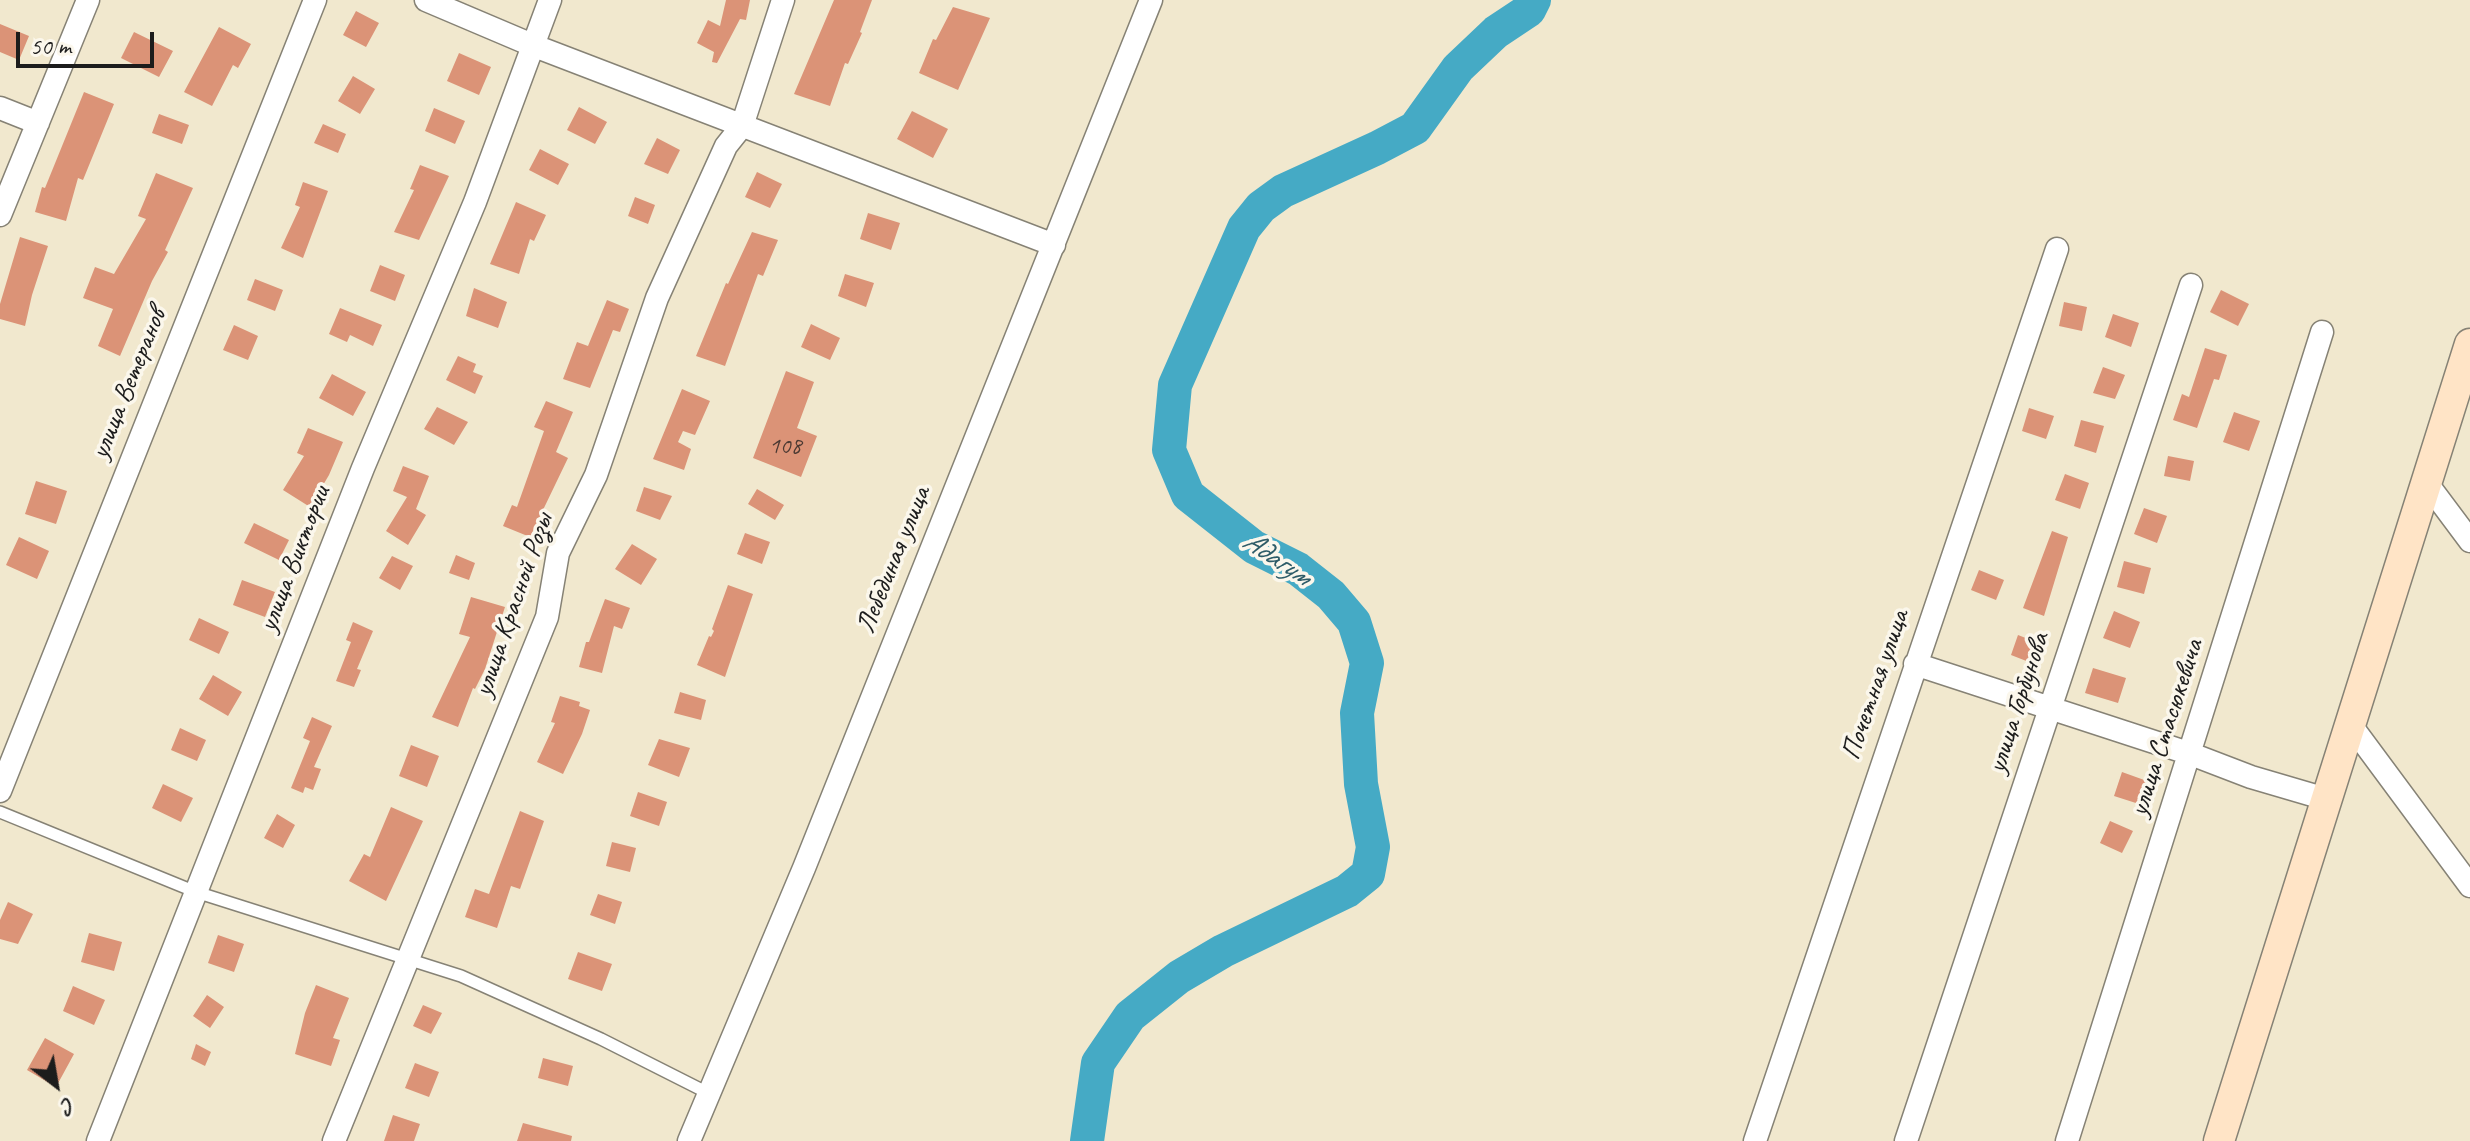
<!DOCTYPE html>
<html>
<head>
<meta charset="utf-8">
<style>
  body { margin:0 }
  #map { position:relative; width:2470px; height:1141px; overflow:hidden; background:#f1e8ce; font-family:Caveat,sans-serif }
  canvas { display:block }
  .north { position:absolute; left:16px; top:1045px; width:80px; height:80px; -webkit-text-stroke:6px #fbf7ec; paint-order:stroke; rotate:149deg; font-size:22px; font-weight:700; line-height:32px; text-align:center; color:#1c1c1c }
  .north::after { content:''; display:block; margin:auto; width:28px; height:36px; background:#1c1c1c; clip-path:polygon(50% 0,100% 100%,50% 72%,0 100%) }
  .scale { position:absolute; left:16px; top:32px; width:138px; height:36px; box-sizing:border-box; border:4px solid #1c1c1c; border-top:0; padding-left:10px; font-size:24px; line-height:28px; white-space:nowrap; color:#1c1c1c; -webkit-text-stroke:6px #fbf7ec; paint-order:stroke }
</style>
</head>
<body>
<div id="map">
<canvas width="2470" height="1141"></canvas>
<div class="north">С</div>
<div class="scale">50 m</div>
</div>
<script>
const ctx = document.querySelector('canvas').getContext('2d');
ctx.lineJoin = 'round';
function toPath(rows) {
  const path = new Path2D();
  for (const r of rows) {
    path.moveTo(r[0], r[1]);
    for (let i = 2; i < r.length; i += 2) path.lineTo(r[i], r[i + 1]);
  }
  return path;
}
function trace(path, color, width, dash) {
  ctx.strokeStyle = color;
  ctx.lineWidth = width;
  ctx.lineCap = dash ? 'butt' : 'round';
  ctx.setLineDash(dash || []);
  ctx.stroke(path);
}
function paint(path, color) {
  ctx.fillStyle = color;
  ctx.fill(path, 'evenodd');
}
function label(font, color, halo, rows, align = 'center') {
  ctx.font = font + ' Caveat,sans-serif';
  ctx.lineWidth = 7;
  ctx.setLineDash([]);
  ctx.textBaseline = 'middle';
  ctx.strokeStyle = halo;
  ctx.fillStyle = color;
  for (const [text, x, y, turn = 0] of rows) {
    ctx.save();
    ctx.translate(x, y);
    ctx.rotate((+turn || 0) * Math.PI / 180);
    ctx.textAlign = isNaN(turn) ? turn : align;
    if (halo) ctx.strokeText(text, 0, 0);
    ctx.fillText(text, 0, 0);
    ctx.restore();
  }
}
trace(toPath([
  [1087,1141,1098,1063,1130,1016,1179,977,1223,951,1347,891,1368,874,1373,847,1361,784,1357,713,1367,663,1354,622,1331,595,1298,569,1254,547,1188,495,1169,450,1175,385,1244,228,1261,207,1283,191,1377,148,1415,128,1458,68,1496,32,1529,10,1534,0]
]), '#45aac5', 34);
paint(toPath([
  [726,0,750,0,746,20,740,19,717,63,712,62,714,52,697,43,708,20,720,26],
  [834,0,872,0,860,32,862,33,848,64,845,63,830,106,794,94],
  [953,7,990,18,958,90,919,73,933,39,936,40],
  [356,11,379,23,366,47,343,35],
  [0,24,29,36,19,60,0,52],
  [219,27,251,44,238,68,233,65,212,106,184,92],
  [134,32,173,51,159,77,121,58],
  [459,53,491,67,479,95,447,81],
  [353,76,375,89,360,114,338,101],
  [84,92,114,104,83,180,78,178,66,221,35,212,42,187,45,188],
  [579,107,607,122,595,144,567,130],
  [434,108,465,121,455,144,425,131],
  [912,111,948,129,933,158,897,139],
  [159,114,189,125,182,144,152,133],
  [323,124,346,134,338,153,314,143],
  [657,138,680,150,668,174,644,164],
  [540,149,569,164,558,185,529,170],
  [420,165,449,176,419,240,394,232,414,190,410,189],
  [757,172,782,184,770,208,745,197],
  [156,173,193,188,165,250,168,252,152,281,120,356,98,346,113,309,83,298,95,267,114,274,146,219,138,216],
  [303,182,328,191,303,258,281,248,300,207,295,205],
  [635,197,655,205,648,224,628,216],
  [516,202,546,215,534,241,530,239,519,274,490,264],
  [868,213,900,223,891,250,860,239],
  [752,232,778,240,763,276,758,274,725,366,696,356,726,283,728,284],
  [20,237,48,246,32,295,25,326,0,319,0,304],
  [380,265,405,275,395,301,370,291],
  [845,274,874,283,866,307,838,296],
  [255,279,283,290,275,311,247,300],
  [474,288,507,302,498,328,466,316],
  [2221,290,2249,304,2238,326,2210,312],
  [607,300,629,309,620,332,613,330,590,388,563,379,577,342,588,346],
  [2064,302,2087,307,2082,331,2059,326],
  [340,308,382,325,373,346,350,335,347,342,329,334],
  [2113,314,2139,323,2131,347,2105,337],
  [811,324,840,338,830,360,801,347],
  [234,325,258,336,248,360,223,350],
  [2205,348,2227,355,2219,380,2214,379,2197,428,2173,420,2182,394,2189,397],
  [458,356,476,364,473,372,483,376,475,394,446,380],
  [2103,367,2125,375,2115,399,2093,393],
  [786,371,814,382,797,428,817,436,801,477,753,458],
  [332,374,366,392,353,416,319,398],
  [682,389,710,401,695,435,683,431,678,442,691,449,684,470,653,459],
  [546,401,573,412,556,452,568,458,530,537,503,526,512,505,517,507,544,431,534,427],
  [437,407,468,422,454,445,424,429],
  [2029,408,2054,416,2046,439,2022,431],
  [2234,412,2260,421,2249,451,2223,442],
  [2081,420,2104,426,2096,453,2074,446],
  [308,428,343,442,329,475,310,507,283,490,304,456,297,453],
  [2168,456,2194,461,2190,481,2164,476],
  [403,466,429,476,416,509,426,515,408,545,386,531,407,497,393,491],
  [2065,474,2089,483,2080,509,2055,500],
  [36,481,67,491,56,524,25,514],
  [644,487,672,496,660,520,636,511],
  [757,489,784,505,775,520,748,504],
  [2144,508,2167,516,2157,543,2134,534],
  [254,523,289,540,279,560,244,543],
  [2052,531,2068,537,2044,616,2023,608],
  [745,533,770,542,762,564,737,554],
  [19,537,49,551,37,579,6,565],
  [632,544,657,559,641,585,615,569],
  [456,555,475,563,469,580,449,573],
  [392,556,413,566,400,590,379,578],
  [2124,561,2151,568,2144,594,2117,587],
  [1979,570,2004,580,1996,600,1971,590],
  [242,580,275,592,265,617,233,605],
  [728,585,753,594,725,677,697,665,709,636,711,637,714,631,712,629],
  [471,597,505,607,485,669,475,689,473,688,458,727,432,717,470,637,459,634],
  [605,599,630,608,622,629,614,626,602,673,579,667,586,642,589,642],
  [2114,611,2140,622,2130,648,2103,638],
  [199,618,229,632,219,654,189,640],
  [353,622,373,631,357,669,361,670,354,687,336,681,351,642,346,640],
  [2018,635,2041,644,2034,664,2011,655],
  [2093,668,2126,678,2118,703,2085,693],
  [213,675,242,692,228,716,199,699],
  [680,692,706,700,701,720,674,713],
  [560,696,580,702,579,706,590,710,582,734,563,774,537,762,555,723,551,722],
  [312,717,332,726,314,767,321,769,313,790,305,787,303,793,291,788,310,741,303,738],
  [180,728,206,740,197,761,171,750],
  [659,739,690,748,679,777,648,765],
  [411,745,439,756,427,787,399,776],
  [2122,772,2147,781,2139,804,2114,796],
  [163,784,193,798,181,822,152,808],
  [638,792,667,802,659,826,630,816],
  [391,807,423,821,386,901,349,881,364,854,370,857],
  [520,811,544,821,520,889,511,886,497,928,465,917,475,889,489,894],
  [277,814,295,825,283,848,264,838],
  [2110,821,2133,831,2122,853,2100,843],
  [612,842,636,848,630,872,606,866],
  [598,894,622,902,615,924,590,915],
  [8,902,33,914,18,944,0,939,0,920],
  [89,933,122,942,114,971,81,962],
  [218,935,244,944,234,972,208,963],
  [578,952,612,964,602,991,568,979],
  [316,985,349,998,333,1038,340,1040,331,1066,295,1054,305,1013],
  [73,986,105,1000,94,1025,63,1011],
  [207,995,224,1007,210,1028,193,1016],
  [423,1005,442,1013,431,1034,413,1026],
  [45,1038,74,1054,56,1087,27,1070],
  [196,1044,211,1052,205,1066,191,1059],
  [543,1058,573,1066,568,1086,538,1078],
  [415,1063,439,1072,429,1097,405,1088],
  [393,1115,420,1124,414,1141,384,1141],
  [523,1123,572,1136,571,1141,517,1141]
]), '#db9377');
const service = toPath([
  [0,812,196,892,461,976,601,1039,708,1093]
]);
const minor = toPath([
  [426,0,532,45,1054,245],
  [0,108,38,123],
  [0,215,88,0],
  [2426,482,2470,541],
  [1915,664,2191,754,2251,777,2326,799],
  [2350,724,2470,886],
  [0,791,315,0],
  [98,1141,363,468,475,202,550,0],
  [334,1141,547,617,558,553,596,475,657,298,726,146,742,126,783,0],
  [689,1141,804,868,1151,0],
  [1755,1141,2057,249],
  [1906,1141,2191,285],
  [2067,1141,2322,332]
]);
const secondary = toPath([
  [2219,1141,2470,344]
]);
trace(service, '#868275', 14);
trace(minor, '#868275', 25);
trace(secondary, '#868275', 33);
trace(service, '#fff', 11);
trace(minor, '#fff', 22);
trace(secondary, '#ffe4c6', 30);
label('24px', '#4c3a33', null, [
  ["108",785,447]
]);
label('28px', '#1c1c1c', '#fbf7ec', [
  ["улица Ветеранов",129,384,-68],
  ["улица Виктории",295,559,-69],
  ["Лебединая улица",894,560,-68],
  ["улица Красной Розы",514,605,-71],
  ["Почетная улица",1876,685,-71],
  ["улица Горбунова",2019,703,-72],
  ["улица Стасюкевича",2167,728,-72]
]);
label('italic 30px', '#2e5c68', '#fbf7ec', [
  ["Адагум",1276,559,34]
]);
</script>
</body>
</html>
